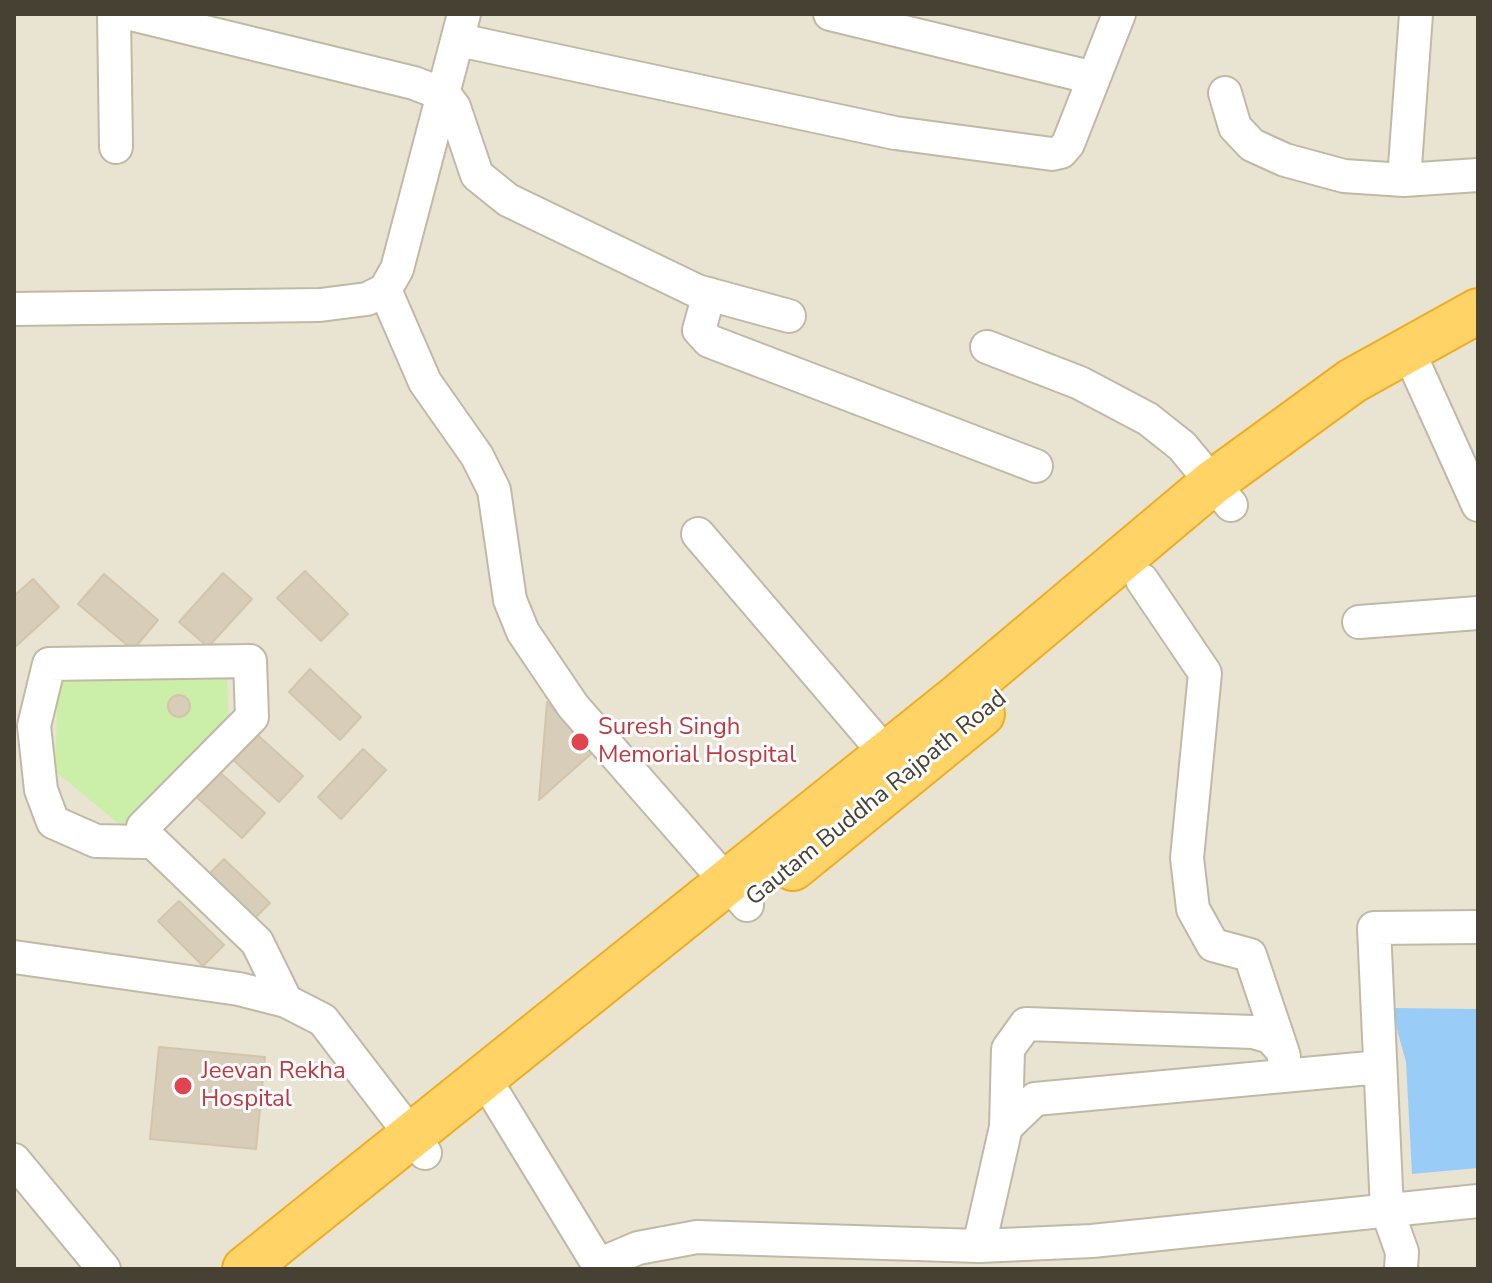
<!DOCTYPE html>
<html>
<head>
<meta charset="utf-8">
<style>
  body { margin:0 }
  #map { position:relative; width:1492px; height:1283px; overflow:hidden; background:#f4f0e5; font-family:"Nunito Sans",sans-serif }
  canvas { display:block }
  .frame { position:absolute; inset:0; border:16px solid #474133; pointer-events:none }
</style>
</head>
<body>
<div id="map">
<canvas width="1492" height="1283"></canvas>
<div class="frame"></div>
</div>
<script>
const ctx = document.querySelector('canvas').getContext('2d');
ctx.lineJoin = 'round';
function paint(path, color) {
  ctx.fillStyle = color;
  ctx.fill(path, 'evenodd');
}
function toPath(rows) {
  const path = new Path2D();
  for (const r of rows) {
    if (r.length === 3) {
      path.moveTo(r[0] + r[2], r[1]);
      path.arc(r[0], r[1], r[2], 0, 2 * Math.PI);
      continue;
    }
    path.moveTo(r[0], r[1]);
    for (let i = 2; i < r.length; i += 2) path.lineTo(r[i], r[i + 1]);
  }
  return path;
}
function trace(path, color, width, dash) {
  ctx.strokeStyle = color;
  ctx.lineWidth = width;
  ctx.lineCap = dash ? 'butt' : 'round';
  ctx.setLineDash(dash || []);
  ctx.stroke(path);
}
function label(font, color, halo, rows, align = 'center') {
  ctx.font = font + ' "Nunito Sans",sans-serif';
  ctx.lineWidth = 6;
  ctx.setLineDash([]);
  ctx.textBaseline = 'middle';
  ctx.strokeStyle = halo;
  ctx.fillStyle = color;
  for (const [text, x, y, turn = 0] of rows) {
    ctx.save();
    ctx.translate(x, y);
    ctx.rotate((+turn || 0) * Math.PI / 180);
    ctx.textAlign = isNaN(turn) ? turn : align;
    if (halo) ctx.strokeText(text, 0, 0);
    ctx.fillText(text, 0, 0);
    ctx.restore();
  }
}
paint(toPath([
  [14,14,1478,14,1478,1269,14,1269]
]), '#e9e3d2');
paint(toPath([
  [227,676,229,726,125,829,55,771,58,680]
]), '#cbeea8');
paint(toPath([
  [1391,1008,1478,1009,1478,1168,1412,1174,1406,1062]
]), '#99cdf8');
const building = toPath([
  [305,571,348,614,321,641,277,598,305,571],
  [223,573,252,599,208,647,179,622,223,573],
  [104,574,158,620,133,650,78,604,104,574],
  [33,579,59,607,14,648,14,596,33,579],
  [310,669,361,717,340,740,289,692,310,669],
  [179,706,11],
  [547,702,592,753,539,800,547,702],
  [253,731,303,776,279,802,230,757,253,731],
  [363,749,386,770,341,819,318,797,363,749],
  [215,768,265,813,242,838,192,793,215,768],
  [224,859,270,903,249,924,203,880,224,859],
  [179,901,224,945,203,966,158,921,179,901],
  [159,1047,265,1057,256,1149,150,1139,159,1047]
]);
paint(building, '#d7cdb9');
trace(building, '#d3c5ab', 2);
const minor = toPath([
  [114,14,116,147],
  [131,14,414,83,445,95,454,107,477,175,508,200,697,291,789,316],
  [830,14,1094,78],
  [459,40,895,133,1052,154,1061,152,1068,144,1119,14],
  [1225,93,1235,127,1252,145,1285,160,1344,176,1404,180,1478,175],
  [1404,180,1416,14],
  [385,290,425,382,477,456,494,490,510,600,523,632,573,706,747,905],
  [709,294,699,330,709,341,1036,466],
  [14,309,320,305,367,299,385,290,397,269,464,14],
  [987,347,1080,383,1148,419,1182,446,1231,505],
  [1407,348,1478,505],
  [698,534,899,769],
  [1142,580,1205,673,1187,858,1193,909,1213,945,1250,955,1282,1050],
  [1359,622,1478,613],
  [142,842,143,827,252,717,250,661,49,664,34,726,41,790,53,822,96,841,142,842,153,842,257,942,286,1001],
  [14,957,239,989,286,1001,323,1020,425,1153],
  [496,1097,601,1269],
  [1006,1127,1008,1049,1026,1024,1253,1032,1270,1037,1282,1050,1284,1057],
  [14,1160,104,1269],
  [979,1246,1006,1127,1035,1099,1380,1067],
  [598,1265,638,1248,697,1237,979,1246,1092,1241,1478,1201],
  [1401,1269,1402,1252,1387,1210,1374,928,1478,927]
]);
const highway = toPath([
  [793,868,982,714],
  [245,1269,954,700,1212,483,1352,381,1478,311]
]);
trace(minor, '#c1b9a6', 36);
trace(highway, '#efad24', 48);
trace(minor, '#fff', 32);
trace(highway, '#ffd365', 44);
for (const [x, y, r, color] of [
  [580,742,10,"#e0444e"],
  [183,1086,10,"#e0444e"]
]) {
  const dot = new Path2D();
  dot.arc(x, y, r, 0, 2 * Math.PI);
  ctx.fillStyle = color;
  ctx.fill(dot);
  trace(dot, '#fff', 3);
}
label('24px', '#be3a42', '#fff', [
  ["Suresh Singh",598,728],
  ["Memorial Hospital",598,756],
  ["Jeevan Rekha",201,1072],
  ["Hospital",201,1100]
], 'left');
label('24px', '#474133', '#fff', [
  ["Gautam Buddha Rajpath Road",877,799,-39]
]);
</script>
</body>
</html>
